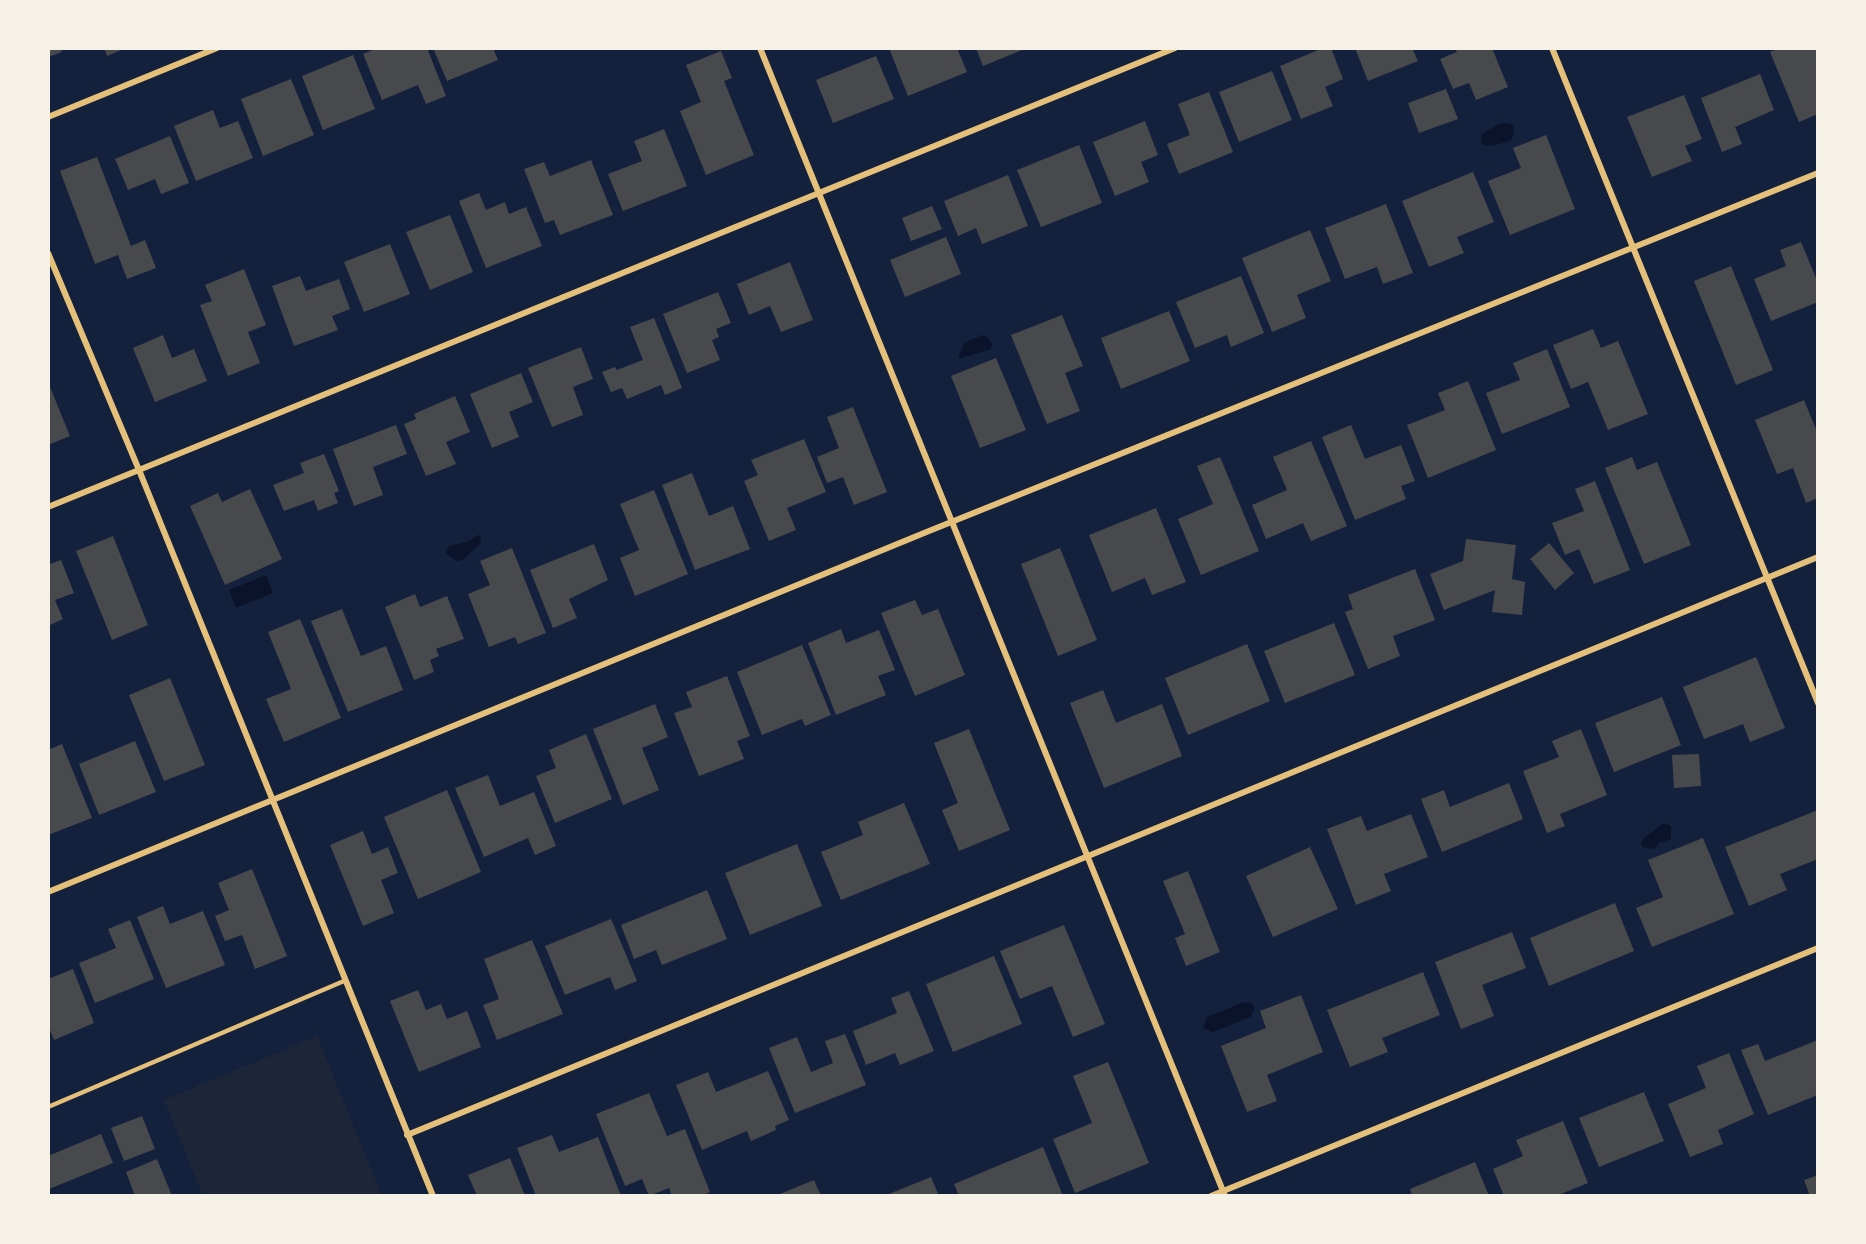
<!DOCTYPE html>
<html>
<head>
<meta charset="utf-8">
<style>
  body { margin:0 }
  #map { position:relative; width:1866px; height:1244px; overflow:hidden; background:#14213d; font-family:"Zilla Slab",serif }
  canvas { display:block }
  .frame { position:absolute; inset:0; border:50px solid #f6f1e7; pointer-events:none }
</style>
</head>
<body>
<div id="map">
<canvas width="1866" height="1244"></canvas>
<div class="frame"></div>
</div>
<script>
const ctx = document.querySelector('canvas').getContext('2d');
ctx.lineJoin = 'round';
function paint(path, color) {
  ctx.fillStyle = color;
  ctx.fill(path, 'evenodd');
}
function toPath(rows) {
  const path = new Path2D();
  for (const r of rows) {
    path.moveTo(r[0], r[1]);
    for (let i = 2; i < r.length; i += 2) path.lineTo(r[i], r[i + 1]);
  }
  return path;
}
function trace(path, color, width, dash) {
  ctx.strokeStyle = color;
  ctx.lineWidth = width;
  ctx.lineCap = dash ? 'butt' : 'round';
  ctx.setLineDash(dash || []);
  ctx.stroke(path);
}
paint(toPath([
  [317,1036,382,1196,203,1196,164,1100]
]), '#1d2539');
paint(toPath([
  [1508,123,1513,125,1514,131,1511,141,1491,146,1481,144,1482,134,1499,124],
  [982,335,989,338,992,344,991,349,958,359,964,343],
  [478,535,481,536,480,544,462,560,456,561,446,553,449,546,467,542],
  [266,575,273,593,236,608,229,590],
  [1664,823,1671,826,1671,839,1659,843,1654,849,1643,847,1641,844,1644,838],
  [1244,1002,1251,1003,1255,1008,1250,1017,1213,1032,1203,1028,1207,1017]
]), '#0b132b');
paint(toPath([
  [48,48,60,48,62,52,48,57],
  [104,48,126,48,107,56],
  [378,48,427,48,446,96,426,104,418,85,382,100,363,54],
  [433,48,493,48,498,60,447,81],
  [889,48,957,48,967,72,908,96],
  [976,48,1027,48,983,66],
  [1323,48,1331,48,1343,79,1325,87,1333,106,1301,119,1280,66],
  [1355,48,1417,48,1413,50,1418,61,1368,81],
  [1455,48,1492,48,1508,87,1476,100,1469,83,1453,89,1440,59,1457,52],
  [1780,48,1818,48,1818,114,1799,122,1770,52],
  [721,51,732,78,724,81,754,155,706,175,680,111,701,102,686,65],
  [353,55,375,109,323,130,302,76],
  [876,56,894,99,833,123,816,80],
  [1272,71,1292,120,1239,142,1219,92],
  [1760,74,1774,110,1735,127,1742,144,1722,152,1701,98],
  [291,79,314,135,263,156,241,99],
  [1446,89,1458,119,1419,133,1408,103],
  [1209,92,1233,152,1179,174,1167,144,1190,135,1178,104],
  [1684,95,1702,139,1685,146,1692,161,1652,177,1627,117],
  [213,110,220,128,238,121,253,158,196,181,174,126],
  [1145,121,1158,155,1141,162,1149,182,1115,196,1093,142],
  [664,129,687,186,623,211,608,174,642,161,634,141],
  [1546,135,1575,209,1510,235,1488,181,1521,168,1513,148],
  [170,136,189,183,161,194,155,179,128,190,115,159],
  [1079,145,1102,203,1041,227,1017,170],
  [97,157,131,246,145,240,156,268,127,279,118,255,95,264,60,171],
  [591,160,613,215,560,235,554,220,545,223,524,169,544,162,550,176],
  [1473,172,1494,222,1457,237,1464,253,1429,267,1402,201],
  [1008,175,1028,226,982,244,976,228,958,236,944,201],
  [479,193,486,210,505,202,509,214,526,207,542,246,486,268,459,201],
  [1386,204,1413,273,1383,284,1377,267,1345,279,1325,228],
  [932,206,942,229,911,241,902,218],
  [450,215,473,272,430,290,406,232],
  [1310,230,1331,281,1297,295,1306,318,1272,332,1242,258],
  [946,237,961,274,905,297,890,260],
  [1801,242,1818,283,1818,302,1771,321,1754,279,1786,266,1780,250],
  [390,244,410,294,364,312,344,262],
  [790,262,813,320,781,332,770,306,749,315,737,284],
  [1731,266,1773,370,1736,385,1694,281],
  [244,269,266,325,248,332,260,363,228,376,200,305,212,301,205,285],
  [300,276,306,291,339,279,350,309,332,316,338,330,294,346,272,286],
  [1241,276,1264,333,1231,347,1227,335,1195,348,1176,302],
  [718,292,731,323,716,329,719,337,712,340,720,360,687,373,663,314],
  [1169,311,1190,361,1121,389,1101,338],
  [1062,315,1083,366,1065,373,1080,411,1047,424,1011,335],
  [654,318,682,388,665,395,661,385,627,399,622,388,611,392,602,372,615,367,617,370,643,360,630,327],
  [1593,329,1601,348,1618,341,1648,414,1608,430,1588,382,1571,389,1553,345],
  [163,335,172,358,194,349,207,381,155,402,133,348],
  [581,347,593,379,573,387,583,415,552,427,528,368],
  [1547,349,1570,407,1502,434,1486,393,1520,380,1513,363],
  [996,358,1026,430,980,448,951,376],
  [521,373,533,402,509,412,519,437,492,448,470,394],
  [1468,381,1496,450,1428,478,1407,425,1445,410,1438,393],
  [48,382,70,436,48,445],
  [455,396,470,432,446,442,456,464,426,476,404,424,416,419,414,414],
  [1804,400,1818,434,1818,498,1806,503,1793,468,1777,474,1755,420],
  [853,407,887,492,854,505,843,477,827,483,817,457,839,448,827,417],
  [396,425,407,454,373,467,383,495,354,506,333,449],
  [1351,425,1365,459,1401,445,1415,481,1401,486,1406,499,1355,520,1322,437],
  [804,439,826,492,787,508,796,530,769,541,744,481,758,475,751,460],
  [1311,441,1347,526,1311,541,1303,523,1266,539,1252,505,1287,490,1273,457],
  [324,454,339,491,334,493,338,503,318,511,314,500,284,511,273,485,304,473,300,463],
  [1220,457,1259,551,1201,575,1178,519,1213,504,1197,466],
  [1632,457,1637,470,1657,462,1691,545,1644,564,1605,468],
  [692,473,709,516,733,506,750,549,695,570,662,485],
  [1595,481,1630,570,1594,584,1579,549,1565,555,1552,523,1584,511,1575,489],
  [250,489,282,559,225,585,190,506,218,493,222,502],
  [654,490,688,574,635,596,620,558,639,550,620,504],
  [1156,508,1186,582,1152,595,1145,578,1112,592,1089,535],
  [113,536,148,625,112,640,76,551],
  [1466,539,1516,545,1512,579,1525,582,1522,615,1492,612,1495,590,1444,610,1430,574,1463,561],
  [1549,543,1574,573,1555,590,1530,559],
  [594,544,608,580,569,599,577,618,553,628,530,570],
  [512,548,546,633,518,644,515,637,489,647,468,594,490,585,480,561],
  [1060,548,1097,640,1058,656,1021,564],
  [61,560,74,593,55,600,63,619,48,626,48,565],
  [1415,569,1435,620,1393,636,1400,656,1368,669,1345,612,1353,609,1348,595],
  [415,594,420,607,447,596,464,639,436,649,439,656,430,660,434,672,414,680,385,607],
  [915,600,922,615,938,609,965,675,915,696,881,613],
  [342,609,361,656,386,646,403,690,348,712,311,621],
  [300,619,341,718,284,742,266,699,291,689,268,632],
  [1334,623,1355,675,1285,703,1264,651],
  [841,629,846,643,879,630,895,670,878,676,886,695,836,715,808,643],
  [1247,644,1270,701,1188,735,1165,678],
  [802,645,831,715,805,726,802,719,762,735,737,672],
  [1756,657,1785,728,1750,742,1743,724,1704,739,1683,687],
  [727,676,750,736,737,741,744,759,699,776,674,713,692,707,686,692],
  [170,678,205,765,164,781,129,695],
  [1103,690,1116,723,1162,704,1182,756,1104,788,1070,703],
  [1662,697,1681,745,1614,772,1595,723],
  [655,704,668,737,642,748,659,790,623,805,593,729],
  [969,729,1010,830,959,851,942,810,958,803,934,743],
  [1581,729,1607,795,1560,814,1565,826,1547,833,1523,771,1559,757,1552,741],
  [586,734,612,799,555,823,536,776,556,768,549,750],
  [135,741,156,792,99,815,79,764],
  [62,744,92,818,48,835,48,750],
  [1699,754,1701,786,1674,788,1672,755],
  [488,775,500,806,534,792,556,846,535,855,528,838,484,857,455,788],
  [1509,783,1523,819,1442,852,1421,799,1444,790,1450,807],
  [447,790,481,872,418,899,384,817],
  [904,803,930,864,841,900,821,852,863,835,858,822],
  [1818,810,1818,859,1780,874,1787,890,1749,906,1725,847],
  [1411,814,1428,857,1384,874,1391,891,1356,905,1327,829,1361,816,1367,831],
  [363,831,372,854,388,847,398,873,381,880,394,913,363,926,330,845],
  [1703,838,1734,914,1652,947,1636,908,1663,897,1648,860],
  [797,844,822,906,750,935,725,873],
  [1310,847,1338,909,1273,937,1246,876],
  [252,869,287,956,255,969,242,935,225,941,215,916,229,910,218,883],
  [1188,871,1220,952,1186,966,1175,938,1185,934,1163,881],
  [707,890,727,939,662,965,656,950,634,959,621,925],
  [1615,903,1634,951,1549,986,1530,938],
  [163,906,170,924,203,911,225,965,166,988,137,917],
  [611,919,637,981,615,990,610,977,565,995,545,946],
  [130,920,154,979,95,1003,79,963,116,948,108,929],
  [1064,925,1105,1024,1073,1037,1052,986,1020,999,1000,951],
  [1512,932,1526,968,1482,985,1494,1016,1461,1029,1435,962],
  [532,940,563,1014,497,1040,483,1005,499,999,484,959],
  [994,956,1022,1024,953,1052,926,984],
  [73,969,94,1023,54,1040,48,1025,48,979],
  [1423,972,1440,1015,1382,1038,1388,1052,1350,1067,1327,1010],
  [418,990,426,1010,441,1004,447,1019,467,1011,481,1047,419,1072,390,1001],
  [909,991,934,1051,900,1065,895,1053,866,1065,853,1031,897,1013,891,998],
  [1301,995,1323,1052,1267,1075,1277,1101,1247,1112,1221,1046,1266,1028,1260,1011],
  [845,1034,866,1085,795,1113,769,1048,797,1037,811,1072,833,1063,825,1041],
  [1818,1040,1818,1095,1768,1115,1741,1050,1758,1044,1765,1061],
  [1729,1053,1754,1114,1718,1130,1723,1144,1690,1157,1668,1104,1706,1088,1697,1066],
  [1108,1062,1149,1163,1075,1193,1053,1139,1092,1123,1073,1076],
  [768,1071,789,1120,775,1126,776,1130,751,1141,747,1131,702,1150,676,1085,708,1072,716,1092],
  [1644,1092,1664,1141,1599,1167,1579,1118],
  [649,1093,667,1136,685,1129,710,1192,701,1196,672,1196,669,1188,649,1196,642,1179,625,1186,596,1114],
  [142,1116,155,1149,124,1161,111,1128],
  [1563,1121,1588,1183,1556,1196,1504,1196,1493,1169,1523,1156,1516,1140],
  [101,1134,113,1163,49,1189,48,1156],
  [552,1135,559,1152,598,1137,621,1196,536,1196,517,1148],
  [1043,1147,1063,1196,959,1196,954,1184],
  [510,1158,525,1196,477,1196,468,1175],
  [157,1159,172,1196,135,1196,126,1172],
  [1475,1162,1489,1196,1412,1196,1410,1189],
  [1818,1175,1818,1196,1810,1196,1804,1180],
  [931,1177,939,1196,884,1196],
  [814,1180,821,1196,775,1196]
]), '#48494c');
trace(toPath([
  [48,1107,344,981]
]), '#e5c07b', 4.5);
trace(toPath([
  [760,48,1225,1196],
  [1552,48,1818,703],
  [48,117,217,48],
  [48,253,139,470,433,1196],
  [48,507,1175,48],
  [48,892,929,531,1818,173],
  [407,1135,1818,557],
  [1211,1196,1818,948]
]), '#e5c07b', 6);
</script>
</body>
</html>
